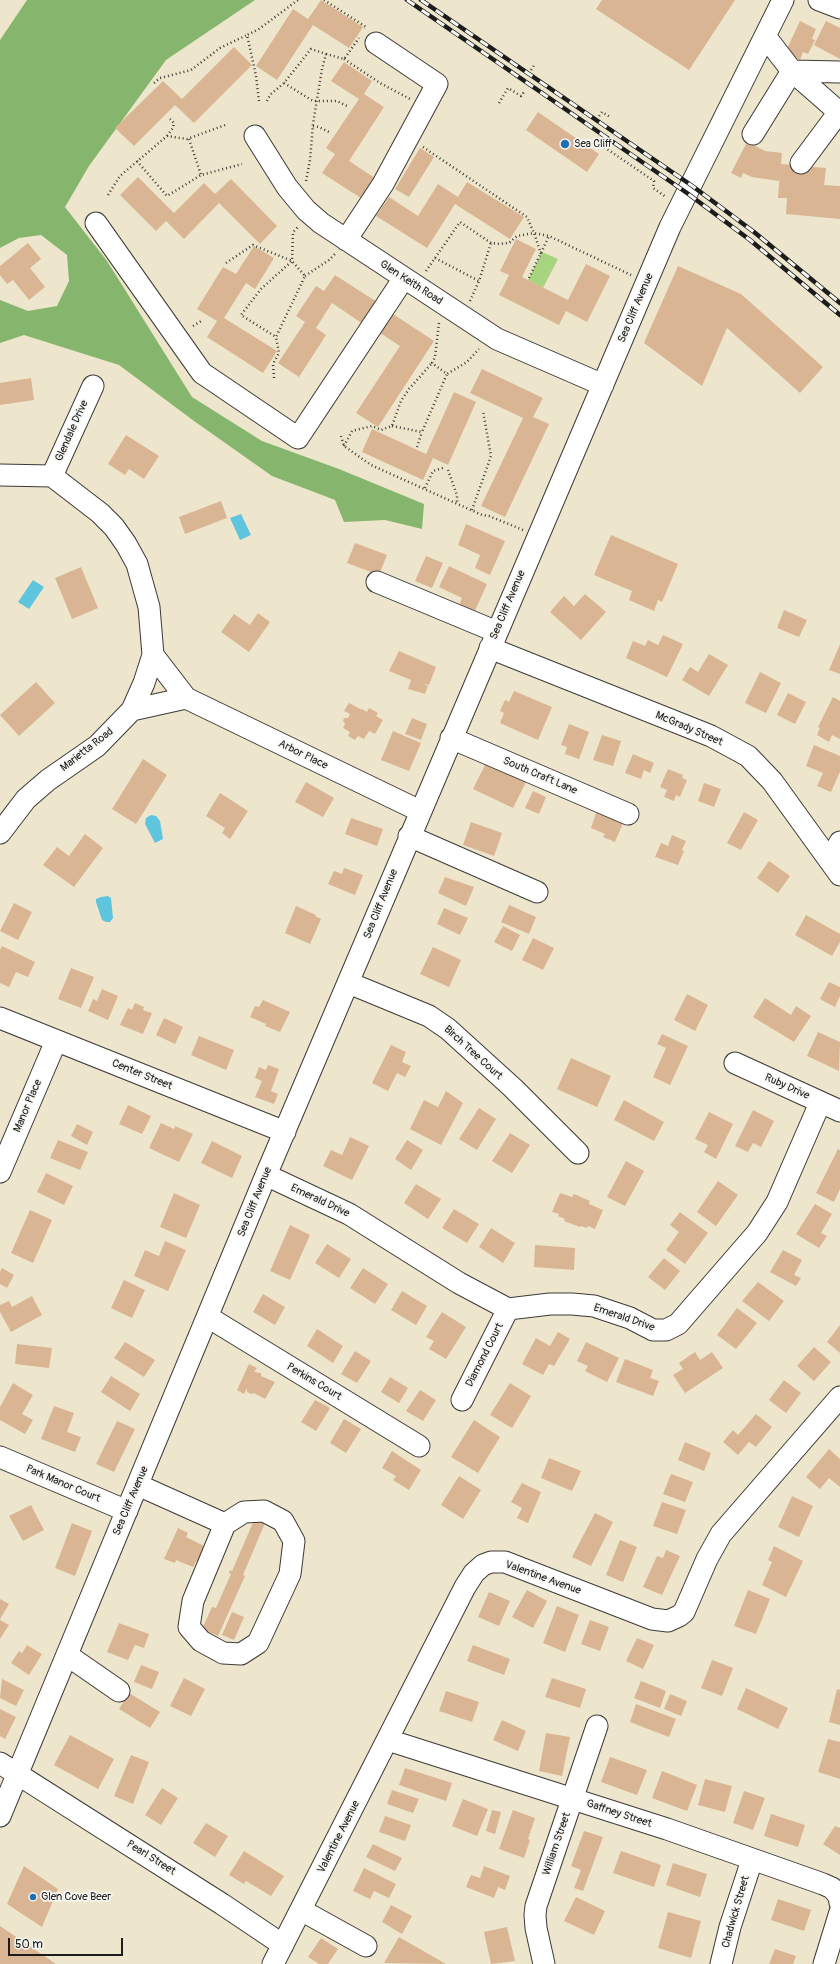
<!DOCTYPE html>
<html>
<head>
<meta charset="utf-8">
<style>
  body { margin:0 }
  #map { position:relative; width:840px; height:1964px; overflow:hidden; background:#eee6cc; font-family:Pangolin,sans-serif }
  canvas { display:block }
  .scale { position:absolute; left:8px; top:1938px; width:115px; height:18px; box-sizing:border-box; border:2px solid #1c1c1c; border-top:0; padding-left:5px; font-size:12px; line-height:14px; white-space:nowrap; color:#1c1c1c; -webkit-text-stroke:3px #f6f6f2; paint-order:stroke }
</style>
</head>
<body>
<div id="map">
<canvas width="840" height="1964"></canvas>
<div class="scale">50 m</div>
</div>
<script>
const ctx = document.querySelector('canvas').getContext('2d');
ctx.lineJoin = 'round';
function paint(path, color) {
  ctx.fillStyle = color;
  ctx.fill(path, 'evenodd');
}
function toPath(rows) {
  const path = new Path2D();
  for (const r of rows) {
    path.moveTo(r[0], r[1]);
    for (let i = 2; i < r.length; i += 2) path.lineTo(r[i], r[i + 1]);
  }
  return path;
}
function trace(path, color, width, dash) {
  ctx.strokeStyle = color;
  ctx.lineWidth = width;
  ctx.lineCap = dash ? 'butt' : 'round';
  ctx.setLineDash(dash || []);
  ctx.stroke(path);
}
function label(font, color, halo, rows, align = 'center') {
  ctx.font = font + ' Pangolin,sans-serif';
  ctx.lineWidth = 3.5;
  ctx.setLineDash([]);
  ctx.textBaseline = 'middle';
  ctx.strokeStyle = halo;
  ctx.fillStyle = color;
  for (const [text, x, y, turn = 0] of rows) {
    ctx.save();
    ctx.translate(x, y);
    ctx.rotate((+turn || 0) * Math.PI / 180);
    ctx.textAlign = isNaN(turn) ? turn : align;
    if (halo) ctx.strokeText(text, 0, 0);
    ctx.fillText(text, 0, 0);
    ctx.restore();
  }
}
paint(toPath([
  [542,252,558,259,543,288,528,280]
]), '#a8d480');
paint(toPath([
  [27,0,255,0,166,60,89,166,65,207,107,261,192,397,262,441,339,469,424,504,422,529,385,520,344,522,335,500,272,476,194,421,119,365,24,335,0,343,0,300,28,311,57,306,69,281,67,255,41,235,19,238,0,248,0,40]
]), '#86b66e');
paint(toPath([
  [241,514,251,535,240,540,230,518],
  [33,580,44,587,29,609,18,602],
  [151,815,156,816,160,821,163,839,155,843,145,824,146,818],
  [108,896,111,898,113,918,110,922,106,922,102,920,96,902,96,899,101,897]
]), '#5fc4dd');
paint(toPath([
  [321,0,363,27,349,48,313,25,277,80,256,66,293,9,308,19],
  [602,0,735,0,689,70,596,9],
  [800,21,816,29,812,39,815,40,808,54,803,52,800,60,785,53],
  [826,21,840,28,840,59,814,45],
  [234,47,252,65,194,123,175,105,134,146,115,128,163,81,182,99],
  [344,62,372,81,364,94,384,107,349,161,378,180,364,200,322,173,335,154,326,148,359,99,331,81],
  [538,112,599,154,587,172,526,130],
  [747,142,765,151,782,153,781,164,826,168,824,185,840,186,840,219,786,214,787,198,778,198,780,171,779,181,752,177,743,173,741,178,731,173],
  [420,148,434,157,409,197,395,189],
  [138,177,174,213,204,183,215,194,231,179,277,226,260,244,219,203,184,239,166,221,156,231,120,195],
  [467,182,524,217,510,239,455,204,427,248,376,216,389,197,418,216,438,184,458,197],
  [516,239,536,249,522,277,568,300,586,264,610,276,587,322,566,311,559,325,499,295,509,275,500,271],
  [28,243,41,259,30,268,45,287,29,300,13,280,7,284,0,275,0,266],
  [254,246,274,258,255,289,246,283,224,318,277,351,263,373,207,337,217,321,197,309,223,267,236,274],
  [678,266,741,294,823,367,800,393,727,328,702,386,644,343],
  [335,275,377,302,363,324,332,303,316,328,326,335,299,377,278,363,305,322,296,316,316,286,324,291],
  [393,314,434,341,378,427,356,413,400,346,380,333],
  [482,369,543,398,533,417,549,424,505,517,481,506,523,418,470,393],
  [31,378,34,400,0,405,0,383],
  [454,392,476,402,448,465,433,458,423,480,362,452,372,429,426,454],
  [126,435,159,456,144,479,129,469,125,475,108,464],
  [221,501,227,518,185,534,179,517],
  [466,524,505,541,490,575,475,568,480,555,458,545],
  [611,535,678,564,662,602,658,600,654,611,629,600,632,591,594,575],
  [355,543,387,555,379,575,347,563],
  [426,556,443,563,432,588,415,581],
  [449,566,487,584,474,613,459,606,462,598,439,587],
  [81,567,98,608,72,619,55,578],
  [585,594,606,612,581,640,550,612,564,596,574,606],
  [784,610,807,620,799,637,777,628],
  [258,613,270,622,249,652,221,632,234,614,250,625],
  [663,635,683,644,667,677,626,658,633,641,645,646,648,640,658,645],
  [840,644,840,674,829,670],
  [399,651,436,667,429,685,423,684,428,686,425,694,408,689,411,680,389,671],
  [709,654,728,665,709,696,682,680,690,667,698,672],
  [760,672,781,683,766,713,745,703],
  [36,682,55,703,19,736,0,715],
  [514,691,552,707,538,740,500,723,504,713,500,711,505,700,509,702],
  [788,693,806,702,795,724,777,715],
  [833,697,840,701,840,739,832,735,829,742,817,735,820,728,818,727],
  [349,703,362,710,362,709,367,712,369,708,378,713,376,716,383,720,375,734,369,731,364,739,358,736,355,740,348,736,350,732,343,728,345,724,343,721,344,718,348,718,350,714,344,711],
  [412,718,427,724,421,740,405,734],
  [569,724,589,732,579,759,565,754,567,747,561,745],
  [393,731,421,743,409,771,381,760],
  [602,735,621,741,613,766,593,760],
  [814,745,840,756,840,772,831,792,817,786,823,773,806,766],
  [633,754,654,763,650,773,644,770,641,779,625,773],
  [143,759,167,775,136,824,112,809],
  [486,763,526,782,513,808,473,789],
  [668,769,683,775,682,778,687,780,680,797,676,795,674,801,664,797,667,790,660,787],
  [306,782,334,798,323,817,295,802],
  [704,783,721,789,714,807,698,801],
  [533,791,546,797,539,814,525,808],
  [220,793,248,811,230,839,222,833,225,828,206,816],
  [597,810,624,821,615,842,603,837,605,834,591,828],
  [744,812,758,820,741,850,727,843],
  [351,818,383,829,377,846,345,834],
  [471,822,502,833,494,856,463,845],
  [85,834,103,848,74,887,43,865,57,847,69,856],
  [672,835,686,841,682,850,684,851,678,865,655,857,661,843,668,846],
  [769,861,790,876,778,893,757,878],
  [344,868,363,875,355,895,328,884,334,871,342,874],
  [445,877,474,887,466,906,438,893],
  [14,903,32,912,18,940,0,931],
  [509,905,536,917,529,934,501,922],
  [296,906,316,915,315,916,321,919,310,944,285,933],
  [444,908,468,918,460,935,437,924],
  [806,915,840,934,840,942,832,956,795,935],
  [503,926,520,935,512,951,494,942],
  [533,938,554,948,543,970,522,960],
  [2,946,35,962,28,977,16,972,9,987,0,983,0,950],
  [433,947,461,960,449,987,420,974],
  [71,968,94,977,81,1008,58,999],
  [829,982,840,987,840,996,835,1007,820,999],
  [102,989,118,996,108,1020,88,1011,93,999,97,1001],
  [687,994,708,1005,695,1031,674,1020],
  [765,998,791,1015,796,1006,811,1016,794,1042,753,1017],
  [263,1000,290,1012,280,1032,265,1026,266,1024,250,1017,255,1006,259,1007],
  [135,1003,144,1007,143,1010,152,1013,143,1034,120,1025,128,1008,132,1010],
  [164,1018,183,1027,175,1044,156,1035],
  [818,1032,840,1042,839,1071,807,1056],
  [662,1034,688,1046,670,1085,653,1077,666,1048,657,1044],
  [199,1036,234,1050,226,1070,191,1055],
  [391,1045,406,1052,402,1062,411,1066,405,1077,397,1073,388,1091,372,1083],
  [571,1058,611,1076,597,1107,557,1089],
  [268,1065,279,1069,271,1091,278,1094,274,1104,255,1097,262,1081,255,1078,259,1067,266,1070],
  [446,1091,463,1103,441,1145,410,1129,424,1100,438,1107],
  [624,1100,664,1122,654,1141,614,1120],
  [128,1105,151,1116,142,1134,119,1124],
  [479,1108,496,1119,477,1150,459,1139],
  [753,1110,774,1121,761,1147,753,1143,748,1152,735,1146],
  [709,1112,733,1124,716,1159,704,1152,708,1145,695,1139],
  [161,1123,174,1129,175,1126,193,1134,179,1162,149,1148],
  [77,1124,93,1132,87,1145,71,1136],
  [510,1133,530,1145,512,1173,492,1161],
  [350,1137,369,1146,352,1180,323,1166,331,1150,342,1155],
  [58,1140,88,1152,80,1170,50,1158],
  [407,1140,423,1150,411,1170,395,1159],
  [212,1141,242,1156,232,1178,201,1163],
  [838,1149,840,1150,840,1189,834,1202,816,1193],
  [626,1161,644,1171,625,1206,607,1197],
  [46,1173,73,1186,64,1205,37,1192],
  [718,1181,738,1195,716,1226,697,1212],
  [416,1184,441,1199,428,1219,404,1203],
  [174,1193,200,1205,186,1238,160,1227],
  [560,1193,572,1197,574,1194,590,1201,589,1204,603,1210,595,1229,588,1226,587,1228,581,1226,580,1227,564,1221,565,1219,558,1216,559,1214,552,1212],
  [815,1204,832,1214,821,1233,827,1236,819,1248,796,1234],
  [454,1209,479,1224,467,1243,442,1228],
  [30,1210,52,1220,33,1263,11,1253],
  [680,1212,708,1233,685,1264,666,1250,679,1232,670,1225],
  [290,1225,310,1235,290,1280,270,1271],
  [491,1228,515,1243,503,1263,479,1247],
  [165,1241,186,1250,168,1291,134,1276,145,1250,159,1256],
  [327,1244,351,1259,339,1278,315,1263],
  [535,1245,575,1248,574,1270,534,1267],
  [783,1250,802,1260,794,1275,801,1278,796,1286,770,1272],
  [664,1258,680,1271,665,1290,648,1277],
  [2,1268,14,1275,7,1288,0,1284,0,1272],
  [363,1268,388,1284,375,1304,350,1288],
  [124,1280,145,1290,132,1318,111,1308],
  [758,1282,784,1301,769,1321,742,1301],
  [402,1291,427,1306,416,1325,391,1310],
  [263,1294,285,1307,275,1325,253,1312],
  [32,1296,42,1315,11,1332,0,1312,0,1305,9,1301,12,1307],
  [737,1308,757,1323,736,1349,717,1335],
  [442,1312,466,1327,446,1359,429,1349,434,1341,426,1337],
  [840,1325,840,1353,827,1342],
  [317,1329,343,1346,333,1363,307,1346],
  [558,1332,570,1339,554,1366,549,1364,543,1375,522,1364,536,1338,550,1346],
  [125,1342,155,1360,144,1377,114,1358],
  [586,1342,619,1358,607,1382,585,1371,588,1366,577,1361],
  [17,1344,52,1348,49,1368,15,1364],
  [814,1347,831,1362,814,1381,797,1366],
  [355,1351,371,1361,357,1383,341,1374],
  [695,1352,700,1360,712,1352,723,1368,685,1393,673,1375,683,1369,679,1363],
  [625,1359,653,1370,650,1378,659,1381,653,1396,616,1382],
  [249,1364,257,1368,254,1372,261,1373,261,1376,275,1382,265,1399,254,1393,251,1394,247,1392,247,1388,244,1394,237,1390],
  [111,1376,140,1394,130,1411,101,1392],
  [390,1377,408,1388,399,1403,381,1392],
  [784,1380,801,1393,786,1413,769,1400],
  [13,1383,33,1395,22,1414,33,1420,25,1434,0,1420,0,1407],
  [510,1383,531,1396,512,1428,490,1415],
  [420,1390,436,1400,423,1421,406,1411],
  [315,1400,330,1408,316,1431,301,1422],
  [54,1406,74,1413,67,1432,81,1437,75,1452,41,1439],
  [756,1414,772,1427,756,1447,749,1442,738,1455,723,1442,733,1430,738,1435],
  [344,1419,361,1429,346,1453,330,1443],
  [474,1420,500,1437,478,1473,451,1457],
  [117,1421,135,1429,114,1472,96,1464],
  [685,1442,711,1453,704,1471,678,1460],
  [829,1449,840,1459,840,1487,829,1478,820,1489,806,1477],
  [392,1451,421,1470,409,1490,393,1480,396,1476,382,1468],
  [549,1458,581,1471,572,1491,541,1478],
  [671,1474,693,1482,685,1502,663,1494],
  [459,1476,481,1490,463,1519,441,1505],
  [522,1483,541,1492,528,1523,517,1518,522,1508,511,1502],
  [792,1496,813,1506,799,1537,778,1527],
  [662,1502,686,1510,677,1534,653,1526],
  [31,1505,44,1530,23,1541,9,1516],
  [595,1513,613,1522,591,1566,572,1557],
  [255,1518,265,1523,243,1575,245,1576,218,1636,202,1629,212,1607,216,1608,231,1574,229,1573,230,1570,232,1571],
  [72,1523,92,1531,75,1576,55,1568],
  [178,1528,188,1533,186,1537,206,1547,199,1562,196,1561,193,1567,176,1560,175,1563,164,1559],
  [620,1540,637,1547,623,1582,606,1575],
  [774,1546,803,1561,786,1597,762,1585,772,1562,768,1560],
  [666,1550,680,1556,662,1595,643,1587,657,1556,663,1558],
  [527,1590,547,1601,533,1628,512,1617],
  [748,1590,770,1599,756,1634,734,1626],
  [489,1592,510,1601,499,1626,478,1617],
  [0,1599,9,1604,0,1619],
  [557,1606,579,1615,565,1652,543,1643],
  [232,1612,244,1617,234,1640,222,1635],
  [0,1620,9,1625,0,1639],
  [590,1620,609,1627,600,1651,581,1644],
  [119,1623,149,1634,144,1648,135,1645,128,1660,107,1652],
  [637,1638,654,1645,643,1669,626,1661],
  [27,1645,42,1654,29,1675,11,1663,19,1651,22,1653],
  [473,1645,510,1659,504,1675,467,1661],
  [712,1660,733,1668,722,1696,701,1688],
  [141,1665,159,1672,152,1689,134,1682],
  [184,1678,205,1689,191,1716,170,1706],
  [552,1678,586,1689,580,1708,545,1697],
  [2,1679,24,1690,16,1706,0,1698],
  [641,1681,666,1691,660,1708,634,1698],
  [746,1688,788,1708,778,1729,737,1709],
  [837,1689,840,1690,840,1725,829,1722],
  [446,1691,479,1702,472,1722,439,1711],
  [129,1693,160,1712,150,1728,119,1709],
  [670,1694,687,1701,681,1716,664,1709],
  [636,1704,676,1719,669,1737,630,1722],
  [0,1709,16,1717,5,1739,0,1736],
  [502,1720,526,1731,518,1751,493,1740],
  [546,1733,570,1737,562,1776,539,1771],
  [70,1735,114,1759,98,1789,54,1765],
  [828,1739,840,1742,840,1779,818,1772],
  [131,1755,149,1762,133,1804,114,1796],
  [610,1757,647,1770,637,1795,601,1782],
  [405,1768,452,1783,446,1801,399,1785],
  [662,1771,697,1785,687,1811,652,1798],
  [705,1779,732,1786,725,1812,698,1805],
  [162,1788,178,1798,161,1825,145,1815],
  [392,1790,419,1799,413,1813,387,1804],
  [744,1791,765,1798,753,1830,733,1823],
  [463,1799,488,1809,477,1836,452,1826],
  [492,1810,501,1812,495,1834,486,1831],
  [513,1810,535,1818,528,1839,530,1840,524,1858,499,1849],
  [771,1814,805,1825,798,1847,764,1836],
  [385,1816,411,1825,405,1841,379,1832],
  [206,1823,228,1836,215,1857,193,1843],
  [835,1826,840,1828,840,1855,823,1844],
  [584,1831,603,1837,583,1891,574,1888,581,1870,571,1866],
  [373,1844,402,1858,395,1871,366,1857],
  [244,1851,284,1876,271,1896,246,1881,244,1884,229,1875],
  [621,1851,661,1865,654,1887,613,1873],
  [673,1863,707,1874,700,1897,666,1885],
  [24,1866,58,1889,42,1927,7,1904],
  [484,1866,510,1876,505,1890,498,1887,494,1898,466,1887,471,1875,480,1878],
  [364,1868,396,1884,389,1898,374,1891,370,1899,353,1891],
  [576,1897,605,1911,594,1935,564,1921],
  [778,1899,811,1910,804,1931,771,1920],
  [391,1905,412,1916,402,1934,382,1922],
  [668,1912,701,1921,691,1958,658,1948],
  [0,1926,56,1964,0,1964],
  [507,1927,515,1961,491,1964,484,1932],
  [399,1937,446,1964,384,1963],
  [321,1938,338,1949,328,1964,319,1964,308,1957],
  [775,1949,796,1956,793,1964,769,1964]
]), '#d9b594');
const minor = toPath([
  [819,0,840,8],
  [792,71,840,113],
  [792,71,840,72],
  [753,134,792,71,765,36],
  [255,136,287,187,306,210,321,223,497,339,603,385],
  [801,163,839,112],
  [96,223,202,373,298,438,404,278],
  [346,240,383,184,437,84,376,43],
  [0,475,52,476],
  [52,476,93,386],
  [377,582,497,632],
  [490,648,711,736,748,756,772,781,840,875],
  [153,655,186,698],
  [132,710,186,698,420,811],
  [451,738,628,814],
  [0,833,26,799,48,780,97,746,132,710,144,683,153,655,149,607,137,564,126,544,114,527,100,513,52,476],
  [409,836,537,892],
  [830,861,840,842],
  [349,983,429,1016,448,1029,513,1088,578,1153],
  [0,1018,285,1132],
  [735,1063,840,1111],
  [0,1172,56,1041],
  [266,1175,349,1214,459,1283,508,1309,550,1304,572,1304,594,1306,630,1318,653,1330,666,1330,678,1324,757,1233,777,1202,820,1103],
  [208,1317,419,1446],
  [462,1400,508,1309],
  [0,1457,127,1511],
  [138,1485,225,1524,244,1512,264,1511,283,1521,294,1541,290,1574,258,1643,241,1654,223,1653,201,1641,189,1627,193,1601,225,1524],
  [67,1655,119,1691],
  [388,1740,667,1829,823,1884,832,1888,839,1896,840,1903],
  [0,1763,222,1904,283,1945],
  [0,1816,266,1175,670,227,783,0],
  [301,1910,366,1946],
  [273,1964,465,1587,474,1573,483,1565,491,1562,505,1562,652,1619,668,1621,679,1616,684,1612,707,1559,721,1534,840,1397],
  [544,1964,536,1928,535,1915,536,1906,597,1726],
  [721,1964,730,1927,752,1860],
  [824,1964,840,1912]
]);
trace(minor, '#3c3a36', 23);
trace(toPath([
  [324,0,366,27,365,29],
  [326,54,344,59,359,38],
  [344,59,380,83,410,99],
  [531,70,535,64],
  [154,83,160,78,191,70,220,48,247,35],
  [284,83,313,101,337,101,347,106],
  [259,101,256,76,247,35,259,29,298,0],
  [267,101,270,95,284,83,311,49,326,54,322,69,313,124,310,160,306,181],
  [499,103,508,88,521,96,524,92],
  [599,116,602,112,610,117],
  [313,126,319,127,331,133],
  [167,136,173,128,174,123,170,119],
  [189,139,201,175],
  [601,145,654,181,653,188,666,197],
  [423,147,527,217,534,233,549,236,631,275],
  [137,161,167,196,201,175,242,164],
  [108,195,120,176,167,136,187,139,228,124],
  [435,258,479,281,491,243],
  [226,263,253,245,292,261,305,276,276,337,241,315,261,289,292,261,293,232,298,227],
  [426,271,460,222,491,243,499,244,509,243,517,236,534,233,541,254],
  [305,276,329,260,335,254],
  [529,278,549,236],
  [470,301,479,281],
  [439,323,435,357,432,363,447,374,467,362,479,349],
  [193,326,203,320],
  [274,378,273,364,279,353,276,337],
  [392,426,422,432,447,374],
  [341,436,344,446,371,465,482,515,489,516,523,530],
  [344,446,352,431,372,426,381,430,392,426,401,401,409,389,432,363],
  [417,447,422,432],
  [448,470,457,495,457,503],
  [425,488,433,471,443,468],
  [472,510,491,456,483,411]
]), '#3c3a36', 2.5, [1, 3]);
trace(minor, '#fff', 21);
const rail = toPath([
  [407,0,687,193,750,240,840,315],
  [421,0,691,185,754,232,840,303]
]);
trace(rail, '#1c1c1c', 4.5);
trace(rail, '#f6f6f2', 3, [9]);
for (const [x, y, r, color] of [
  [565,144,5,"#1f6fb2"],
  [33,1897,4,"#1f6fb2"]
]) {
  const dot = new Path2D();
  dot.arc(x, y, r, 0, 2 * Math.PI);
  ctx.fillStyle = color;
  ctx.fill(dot);
  trace(dot, '#f6f6f2', 1.5);
}
label('11px', '#1c1c1c', '#f6f6f2', [
  ["Sea Cliff",574,144],
  ["Glen Cove Beer",41,1897]
], 'left');
label('11px', '#1c1c1c', '#f6f6f2', [
  ["Glen Keith Road",411,283,33],
  ["Sea Cliff Avenue",636,308,-67],
  ["Glendale Drive",72,431,-66],
  ["Sea Cliff Avenue",508,605,-67],
  ["McGrady Street",689,729,23],
  ["Marietta Road",87,750,-38],
  ["Arbor Place",303,755,26],
  ["South Craft Lane",540,776,23],
  ["Sea Cliff Avenue",381,904,-68],
  ["Birch Tree Court",473,1053,42],
  ["Center Street",142,1075,22],
  ["Ruby Drive",787,1087,24],
  ["Manor Place",28,1106,-67],
  ["Emerald Drive",320,1201,25],
  ["Sea Cliff Avenue",255,1202,-68],
  ["Emerald Drive",624,1318,19],
  ["Diamond Court",485,1355,-63],
  ["Perkins Court",314,1382,31],
  ["Park Manor Court",63,1484,23],
  ["Sea Cliff Avenue",131,1501,-67],
  ["Valentine Avenue",543,1578,20],
  ["Gaffney Street",619,1814,18],
  ["Valentine Avenue",339,1837,-63],
  ["William Street",557,1844,-71],
  ["Pearl Street",151,1858,32],
  ["Chadwick Street",736,1912,-74]
]);
</script>
</body>
</html>
